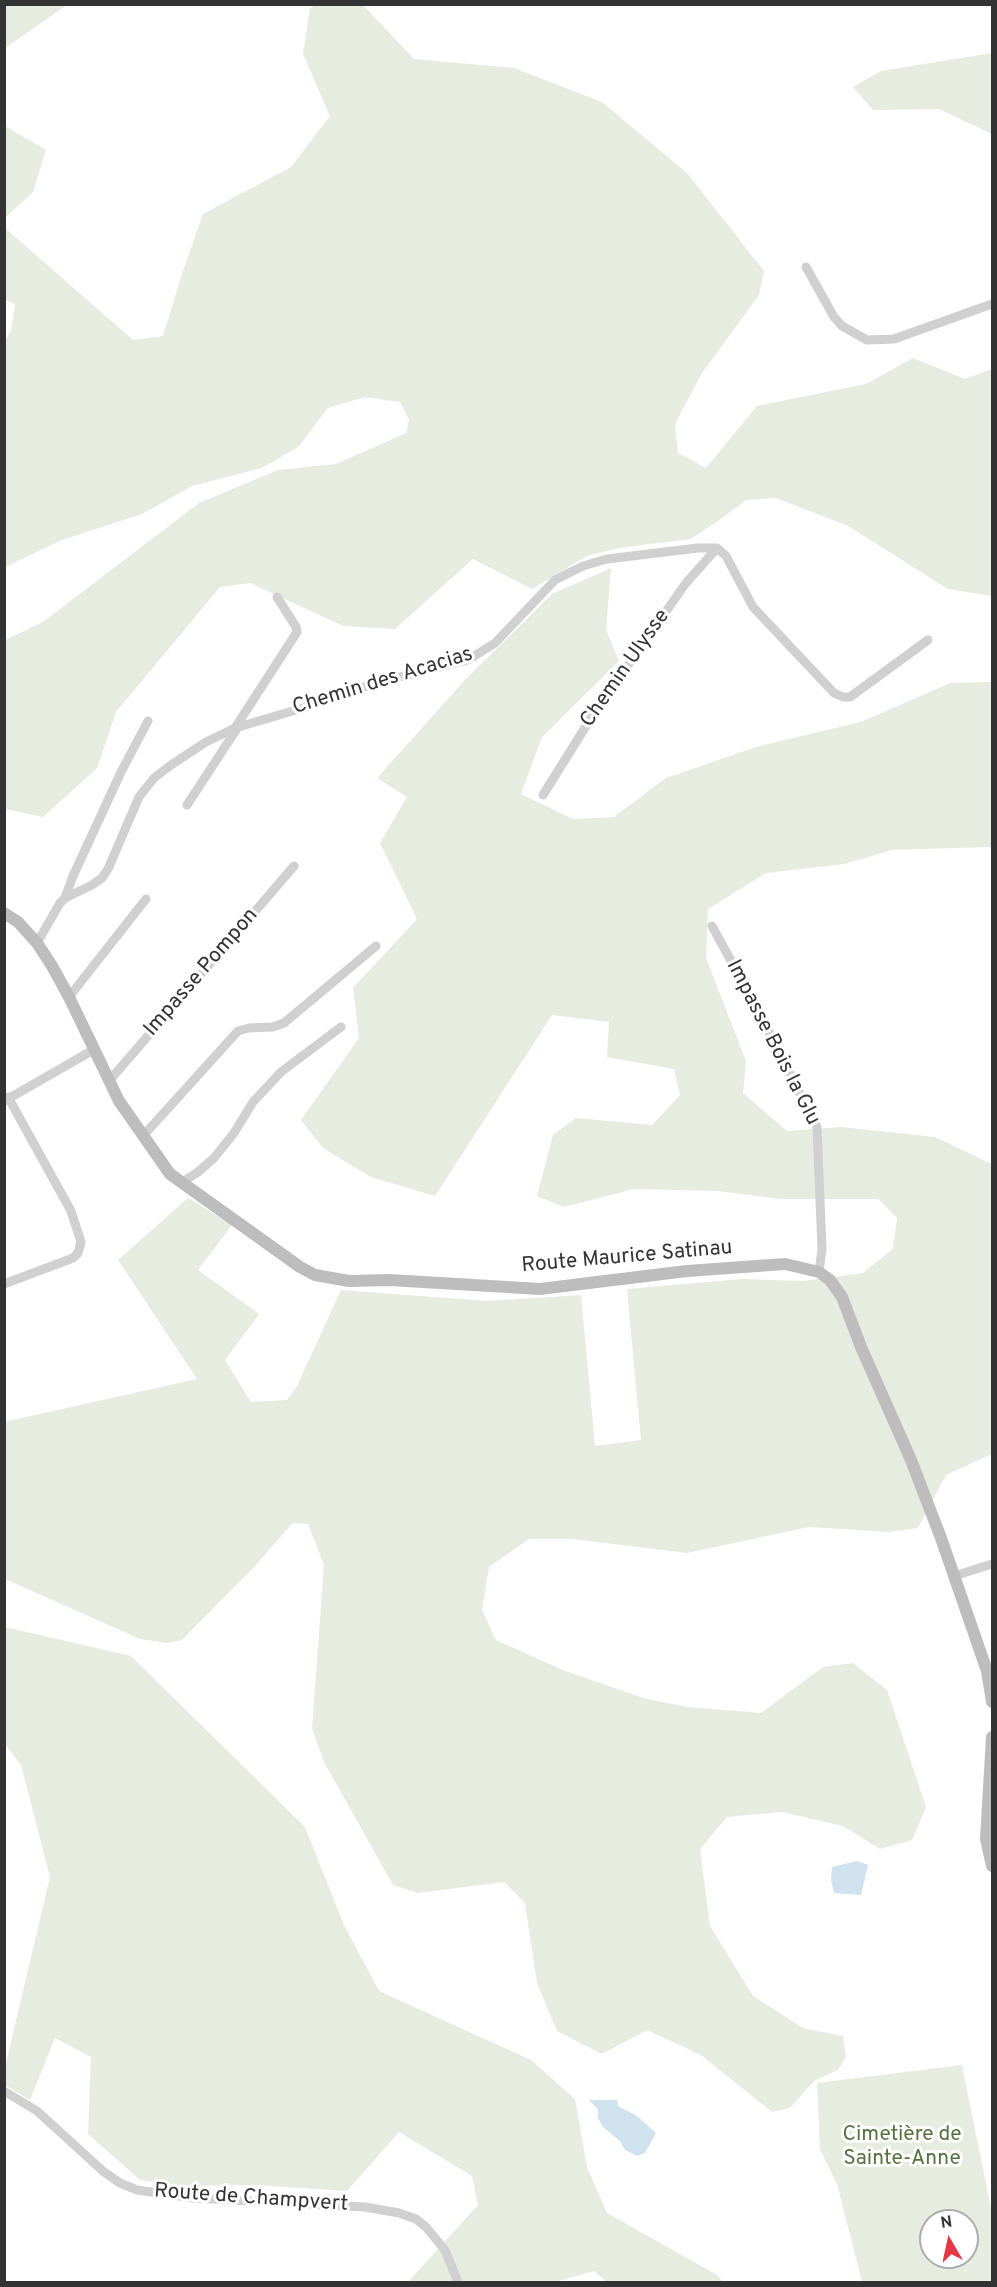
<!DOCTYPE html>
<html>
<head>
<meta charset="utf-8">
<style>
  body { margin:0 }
  #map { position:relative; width:997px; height:2287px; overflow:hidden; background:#fff; font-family:Overpass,sans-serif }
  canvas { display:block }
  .frame { position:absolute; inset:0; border:6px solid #333; pointer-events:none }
  .north { position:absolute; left:919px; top:2209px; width:60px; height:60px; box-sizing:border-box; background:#fff; border:2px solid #adadad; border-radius:50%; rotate:351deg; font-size:16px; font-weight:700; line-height:24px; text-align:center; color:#333 }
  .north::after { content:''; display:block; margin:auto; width:21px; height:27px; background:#e63946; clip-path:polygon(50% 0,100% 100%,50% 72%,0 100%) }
</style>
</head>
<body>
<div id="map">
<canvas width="997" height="2287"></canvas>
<div class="frame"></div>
<div class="north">N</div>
</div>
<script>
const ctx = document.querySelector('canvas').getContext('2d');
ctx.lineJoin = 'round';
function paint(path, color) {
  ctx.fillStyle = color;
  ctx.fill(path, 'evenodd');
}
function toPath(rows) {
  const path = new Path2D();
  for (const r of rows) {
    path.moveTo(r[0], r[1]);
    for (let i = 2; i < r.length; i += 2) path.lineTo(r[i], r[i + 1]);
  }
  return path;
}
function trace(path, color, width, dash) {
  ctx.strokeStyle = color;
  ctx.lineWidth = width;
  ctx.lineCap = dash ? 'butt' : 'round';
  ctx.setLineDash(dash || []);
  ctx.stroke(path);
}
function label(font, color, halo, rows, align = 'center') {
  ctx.font = font + ' Overpass,sans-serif';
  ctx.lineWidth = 6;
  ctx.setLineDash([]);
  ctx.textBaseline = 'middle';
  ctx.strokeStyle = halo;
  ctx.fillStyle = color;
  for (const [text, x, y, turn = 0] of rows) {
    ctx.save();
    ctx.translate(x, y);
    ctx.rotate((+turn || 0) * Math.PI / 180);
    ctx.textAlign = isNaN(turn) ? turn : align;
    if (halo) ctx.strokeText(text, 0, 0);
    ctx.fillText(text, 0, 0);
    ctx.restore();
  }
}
paint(toPath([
  [5,4,67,4,67,5,5,48],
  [316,5,363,5,414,59,514,68,602,102,687,173,764,271,759,295,702,373,675,424,678,453,706,468,757,406,866,384,913,358,965,379,992,369,992,596,948,589,848,526,776,498,746,500,718,521,691,539,619,548,587,556,532,589,473,559,395,629,343,626,250,583,220,587,116,712,97,768,43,817,5,809,5,640,43,622,199,503,278,470,336,464,406,433,409,420,400,402,365,397,328,408,298,447,262,468,192,486,142,514,62,540,5,567,4,343,11,330,15,304,5,300,4,227,133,340,163,336,182,274,203,214,291,167,330,116,303,54,310,8],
  [992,53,992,134,939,109,873,110,853,87,881,71],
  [5,126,46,150,33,192,5,218],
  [611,568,606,630,619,661,542,737,521,794,573,819,614,817,666,778,759,746,861,722,950,683,992,682,992,849,989,847,892,850,844,864,766,873,708,909,706,958,746,1061,743,1093,787,1131,842,1127,935,1137,992,1164,992,1454,946,1475,918,1528,889,1532,809,1527,687,1553,573,1539,529,1539,489,1567,482,1610,496,1640,563,1670,643,1698,687,1707,761,1713,823,1667,853,1663,887,1690,926,1807,912,1840,880,1849,843,1826,782,1812,727,1817,700,1849,710,1926,753,1996,803,2028,843,2036,846,2057,838,2070,814,2081,790,2108,772,2112,701,2055,647,2030,602,2054,557,2031,537,1983,525,1903,504,1882,418,1893,393,1885,324,1762,312,1728,324,1565,308,1524,293,1523,253,1568,182,1640,167,1643,140,1639,5,1579,4,1422,197,1379,118,1260,188,1198,232,1225,198,1270,259,1314,225,1360,251,1402,287,1400,297,1386,341,1290,487,1301,581,1295,595,1446,641,1440,627,1289,742,1279,803,1281,863,1273,893,1249,897,1218,878,1199,781,1199,718,1191,634,1189,564,1207,537,1196,553,1135,576,1118,652,1125,680,1095,674,1069,607,1057,609,1022,552,1015,435,1196,371,1177,323,1148,301,1120,359,1038,353,988,417,919,380,843,407,797,377,778,464,681,552,594],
  [5,1627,131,1656,305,1827,344,1925,379,1991,531,2060,575,2099,587,2167,607,2213,717,2275,723,2282,607,2282,594,2271,555,2282,408,2282,478,2205,472,2176,399,2132,347,2191,253,2185,182,2186,140,2180,88,2134,91,2057,55,2038,30,2100,5,2085,5,2067,50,1877,21,1765,5,1744],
  [962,2065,992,2213,992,2282,862,2282,837,2184,820,2149,817,2083],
  [931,2221,967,2221,967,2257,931,2257]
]), '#e6ecdf');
paint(toPath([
  [857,1861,868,1865,861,1895,834,1893,831,1880,832,1867],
  [589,2100,617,2100,618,2106,637,2116,656,2133,645,2153,637,2156,625,2150,620,2141,603,2127,598,2118,598,2109]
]), '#cfe2ee');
trace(toPath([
  [806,267,834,317,842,326,867,340,894,339,992,304],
  [235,728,297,632,296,627,277,597],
  [543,795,596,710,629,664,686,583,717,548],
  [187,805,238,727],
  [65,898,73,876,121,772,148,721],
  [712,926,759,1012,817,1127,822,1249,819,1272],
  [37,943,60,903,65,898,92,885,102,878,108,869,139,797,154,778,171,765,206,742,235,728,330,700,372,684,468,660,495,643,555,580,583,566,607,559,698,548,717,548,726,556,753,607,834,693,843,697,850,697,928,640],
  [69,997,146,899],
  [110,1080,294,866],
  [6,1100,95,1049],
  [143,1136,238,1031,249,1028,273,1027,284,1023,376,946],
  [181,1183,198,1172,214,1158,234,1133,253,1102,281,1072,341,1027],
  [4,1284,73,1258,78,1253,81,1242,71,1211,8,1097],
  [954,1576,992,1564],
  [4,2091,37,2111,104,2172,120,2183,137,2190,193,2198,365,2207,399,2213,416,2219,426,2227,445,2250,458,2282]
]), '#d0d0d0', 9);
trace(toPath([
  [4,913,18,922,37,943,52,966,69,997,119,1101,170,1174,300,1267,315,1275,349,1281,390,1280,540,1289,687,1271,785,1264,819,1272,830,1280,842,1297,861,1347,911,1460,941,1538,987,1671,992,1702],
  [992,1737,986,1839,992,1866]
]), '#bdbdbd', 12);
label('21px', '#333', '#fff', [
  ["Chemin Ulysse",626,669,-55],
  ["Chemin des Acacias",383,682,-17],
  ["Impasse Pompon",202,973,-49],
  ["Impasse Bois la Glu",772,1043,63],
  ["Route Maurice Satinau",627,1258,-5],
  ["Route de Champvert",251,2199,4]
]);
label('21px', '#56703f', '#fff', [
  ["Cimetière de",902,2136],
  ["Sainte-Anne",902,2160]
]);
</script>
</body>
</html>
